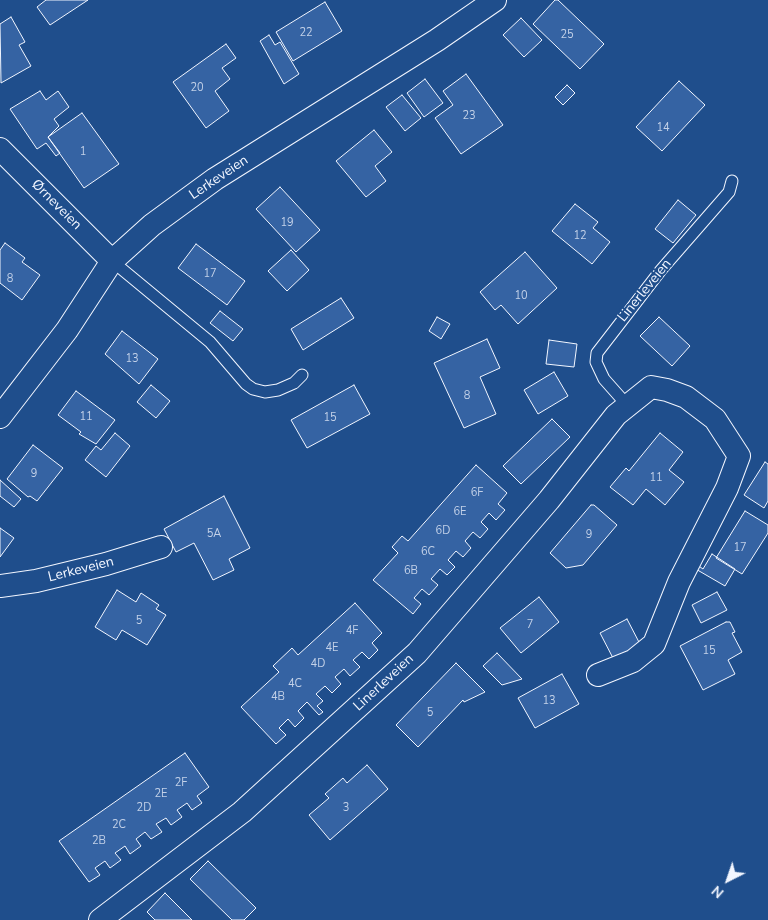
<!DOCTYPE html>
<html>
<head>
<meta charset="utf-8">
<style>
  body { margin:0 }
  #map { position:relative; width:768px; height:920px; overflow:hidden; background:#1f4e8c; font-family:"Nunito Sans",sans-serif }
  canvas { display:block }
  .north { position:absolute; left:703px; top:855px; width:50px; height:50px; -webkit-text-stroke:4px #1f4e8c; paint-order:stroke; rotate:221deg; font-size:14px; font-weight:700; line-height:20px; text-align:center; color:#f2f6ff }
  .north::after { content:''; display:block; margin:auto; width:18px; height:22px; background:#f2f6ff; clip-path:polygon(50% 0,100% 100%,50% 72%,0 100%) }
</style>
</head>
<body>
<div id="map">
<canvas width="768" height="920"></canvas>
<div class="north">N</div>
</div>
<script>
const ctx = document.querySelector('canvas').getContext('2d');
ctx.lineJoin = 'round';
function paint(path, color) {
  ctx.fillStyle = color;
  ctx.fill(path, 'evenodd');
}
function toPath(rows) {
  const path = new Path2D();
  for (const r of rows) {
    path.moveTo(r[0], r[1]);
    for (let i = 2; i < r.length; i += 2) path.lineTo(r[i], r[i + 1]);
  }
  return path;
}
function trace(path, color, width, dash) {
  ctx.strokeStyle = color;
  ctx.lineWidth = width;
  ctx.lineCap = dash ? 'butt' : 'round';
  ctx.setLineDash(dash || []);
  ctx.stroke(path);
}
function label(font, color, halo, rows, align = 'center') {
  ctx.font = font + ' "Nunito Sans",sans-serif';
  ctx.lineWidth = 4;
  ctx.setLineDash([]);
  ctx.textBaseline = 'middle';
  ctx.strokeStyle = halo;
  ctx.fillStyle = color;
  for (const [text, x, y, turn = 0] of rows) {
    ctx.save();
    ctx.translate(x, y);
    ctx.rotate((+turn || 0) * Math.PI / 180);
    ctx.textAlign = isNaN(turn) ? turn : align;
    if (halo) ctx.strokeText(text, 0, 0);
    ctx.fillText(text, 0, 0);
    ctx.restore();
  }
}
const building = toPath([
  [46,0,88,0,50,25,37,7,46,0],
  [555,0,558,0,604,44,580,69,533,24,555,0],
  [325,2,342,31,293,61,276,32,325,2],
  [11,17,25,42,19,45,31,66,1,83,0,24,11,17],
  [521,18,542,40,524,57,503,35,521,18],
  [269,35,275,45,280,42,299,74,284,84,260,41,269,35],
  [226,44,236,58,222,68,230,79,215,91,229,111,206,128,173,82,226,44],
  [466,74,503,125,461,154,435,118,453,105,443,91,466,74],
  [425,79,443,103,424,117,407,93,425,79],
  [679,81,705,105,662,151,636,127,679,81],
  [567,85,575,93,563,105,555,97,567,85],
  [40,91,46,100,58,91,69,107,54,119,59,126,48,137,60,153,56,156,46,143,37,149,10,109,40,91],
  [402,95,421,118,405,131,386,107,402,95],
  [82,113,119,164,84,188,48,137,82,113],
  [374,130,392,152,375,166,386,181,366,197,336,161,374,130],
  [280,187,320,230,296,252,256,209,280,187],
  [678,200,696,215,673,243,655,229,678,200],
  [575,204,598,222,593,228,610,242,592,264,552,231,575,204],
  [5,243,25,258,22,262,40,275,22,300,0,283,0,250,5,243],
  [196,244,245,281,227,305,178,268,196,244],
  [291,250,309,270,287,291,268,271,291,250],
  [525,252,557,288,518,324,501,305,495,310,480,292,525,252],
  [341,298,354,318,303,350,291,329,341,298],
  [220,311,243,329,233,341,210,323,220,311],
  [437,317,450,324,441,339,429,331,437,317],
  [659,317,690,346,672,366,640,336,659,317],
  [122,331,158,359,139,384,105,354,122,331],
  [487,339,500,368,480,377,496,414,464,428,434,363,487,339],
  [549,340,577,344,574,367,546,364,549,340],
  [554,372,568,396,538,414,524,390,554,372],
  [151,385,170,401,156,418,137,402,151,385],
  [354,385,370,414,307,448,291,420,354,385],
  [76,391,115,420,96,444,79,434,81,432,58,415,76,391],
  [552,419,570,437,521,484,503,466,552,419],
  [115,433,130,446,106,477,85,460,96,446,101,450,115,433],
  [660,433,683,452,669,470,684,482,665,505,646,489,633,505,610,487,626,468,629,471,660,433],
  [33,445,63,468,37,501,30,496,28,497,7,479,33,445],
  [765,462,768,464,768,501,764,508,744,495,765,462],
  [476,465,507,493,498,504,505,510,496,520,489,513,481,522,488,529,480,538,473,532,465,541,471,548,463,557,456,551,448,560,455,567,447,575,440,569,431,579,438,585,429,595,422,589,414,598,421,604,413,614,373,580,398,553,392,547,402,536,408,541,476,465],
  [0,480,21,499,14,507,0,496,0,480],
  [224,496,250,548,229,559,234,570,213,580,194,543,176,552,164,529,224,496],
  [591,505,594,505,617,525,583,565,566,568,550,553,591,505],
  [745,511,768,525,768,533,742,574,716,558,745,511],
  [0,528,14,538,0,557,0,528],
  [712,554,735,569,725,586,694,568,696,564,703,569,712,554],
  [117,590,136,602,141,593,159,605,156,609,166,615,147,645,122,630,116,640,95,627,117,590],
  [717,592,727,610,701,623,692,605,717,592],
  [539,597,559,622,521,653,500,628,539,597],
  [355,603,382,633,372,643,378,650,369,659,362,652,353,660,360,667,350,676,344,669,335,677,341,684,332,693,325,686,316,694,323,701,317,706,323,712,319,715,307,702,298,711,304,718,295,727,288,719,279,728,286,735,276,744,241,707,279,672,273,666,292,648,298,655,355,603],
  [627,619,641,646,614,660,600,633,627,619],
  [726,622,730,622,735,632,732,633,742,652,728,660,735,674,703,690,680,646,726,622],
  [497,653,522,679,502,685,483,666,497,653],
  [456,663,485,692,464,702,463,700,418,747,396,725,456,663],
  [562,674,579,704,535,728,518,698,562,674],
  [185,753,209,787,197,796,202,803,192,810,187,803,177,810,182,817,171,825,166,818,156,824,162,832,151,839,145,832,136,839,141,846,130,854,125,846,115,853,121,860,110,868,105,861,95,868,100,875,89,882,59,841,185,753],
  [367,765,388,789,330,840,309,815,329,798,325,794,343,778,347,783,367,765],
  [208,861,256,908,244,920,232,920,190,879,208,861],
  [165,893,192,920,155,920,147,912,165,893]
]);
paint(building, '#3563a3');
trace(building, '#f2f6ff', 1);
const lane = toPath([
  [112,261,210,342,246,384,253,389,265,392,278,390,294,383,302,375],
  [627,405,604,379,596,362,597,353,661,270,729,192,732,181]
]);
const street = toPath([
  [0,149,112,261],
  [0,417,67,330,112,261,152,225,215,179,437,40,495,0],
  [0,586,36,581,106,564,161,547],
  [100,920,242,812,417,653,549,500,616,415,651,387,667,390,686,397,715,419,739,456,727,488,679,582,654,644,633,661,598,675]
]);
trace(lane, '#f2f6ff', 13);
trace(street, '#f2f6ff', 24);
trace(lane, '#1f4e8c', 11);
trace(street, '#1f4e8c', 22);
label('11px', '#c3d1e8', null, [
  ["22",306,33],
  ["25",567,35],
  ["20",197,88],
  ["23",469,116],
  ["14",663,128],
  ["1",83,152],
  ["19",287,223],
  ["12",580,236],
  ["17",210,274],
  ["8",10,279],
  ["10",521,296],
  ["13",132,359],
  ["8",467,396],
  ["11",86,417],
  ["15",330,418],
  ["9",34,474],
  ["11",656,478],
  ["6F",477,493],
  ["6E",460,512],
  ["6D",443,531],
  ["5A",214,534],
  ["9",589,535],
  ["17",740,548],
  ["6C",428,552],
  ["6B",411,571],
  ["5",139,621],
  ["7",530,625],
  ["4F",352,631],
  ["4E",332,648],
  ["15",709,651],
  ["4D",318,664],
  ["4C",295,684],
  ["4B",278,697],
  ["13",549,701],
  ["5",430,713],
  ["2F",181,783],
  ["2E",161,794],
  ["2D",144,808],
  ["3",346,808],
  ["2C",119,825],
  ["2B",99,841]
]);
label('14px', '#f2f6ff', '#1f4e8c', [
  ["Lerkeveien",219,178,-34],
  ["Ørneveien",56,205,45],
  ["Linerleveien",645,291,-51],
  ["Lerkeveien",81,570,-14],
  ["Linerleveien",384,683,-43]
]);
</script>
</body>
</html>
